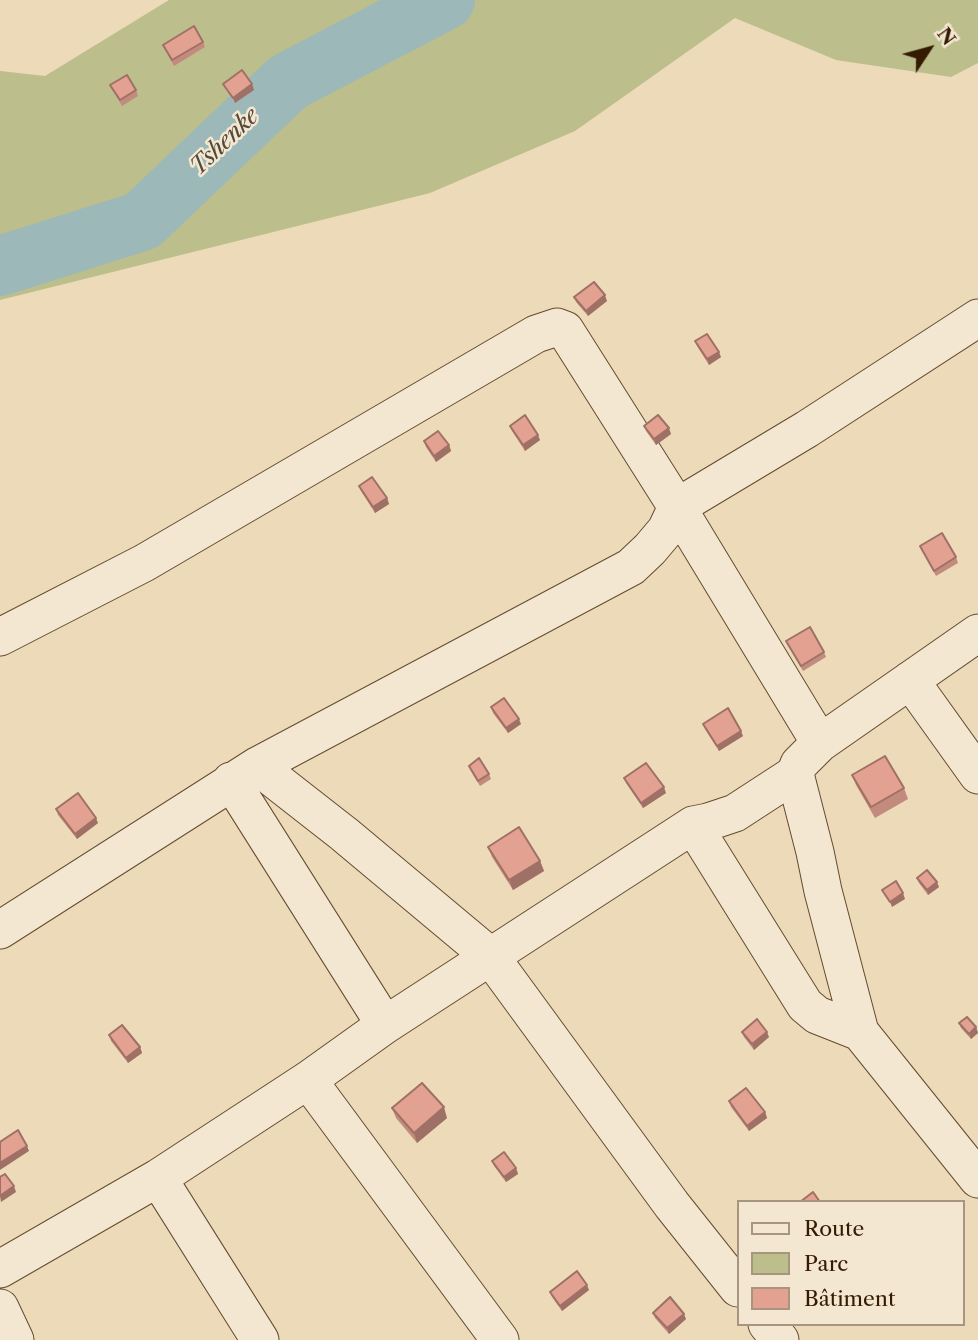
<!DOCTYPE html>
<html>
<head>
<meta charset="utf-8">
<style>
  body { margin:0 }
  #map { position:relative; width:978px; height:1340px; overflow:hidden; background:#ecdab9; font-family:"Libre Caslon Text",serif }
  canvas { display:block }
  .legend { position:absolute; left:737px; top:1200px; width:228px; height:126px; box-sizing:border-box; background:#f3e7d2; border:2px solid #a7957f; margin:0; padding:9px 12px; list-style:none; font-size:21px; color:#361b03 }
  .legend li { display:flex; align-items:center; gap:14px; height:35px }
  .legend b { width:35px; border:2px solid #a7957f }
  .north { position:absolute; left:894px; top:14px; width:70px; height:70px; -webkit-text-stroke:5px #f3e7d2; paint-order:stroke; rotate:54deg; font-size:19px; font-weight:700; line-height:28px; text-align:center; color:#361b03 }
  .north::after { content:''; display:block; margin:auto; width:24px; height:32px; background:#361b03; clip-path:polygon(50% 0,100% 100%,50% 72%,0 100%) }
</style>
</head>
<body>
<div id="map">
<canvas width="978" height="1340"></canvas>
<ul class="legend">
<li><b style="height:9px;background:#f3e7d2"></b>Route</li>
<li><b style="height:19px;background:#bcbe8c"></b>Parc</li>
<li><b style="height:19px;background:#e3a192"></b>Bâtiment</li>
</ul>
<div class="north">N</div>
</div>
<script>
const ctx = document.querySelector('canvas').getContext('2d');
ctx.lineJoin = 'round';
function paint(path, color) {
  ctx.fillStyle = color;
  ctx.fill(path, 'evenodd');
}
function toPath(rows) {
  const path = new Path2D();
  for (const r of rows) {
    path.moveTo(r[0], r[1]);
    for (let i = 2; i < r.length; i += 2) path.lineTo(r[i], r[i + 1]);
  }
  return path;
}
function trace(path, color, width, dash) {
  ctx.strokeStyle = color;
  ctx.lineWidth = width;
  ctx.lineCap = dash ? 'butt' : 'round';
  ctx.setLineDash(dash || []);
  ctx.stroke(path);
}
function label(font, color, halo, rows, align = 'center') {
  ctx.font = font + ' "Libre Caslon Text",serif';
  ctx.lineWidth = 5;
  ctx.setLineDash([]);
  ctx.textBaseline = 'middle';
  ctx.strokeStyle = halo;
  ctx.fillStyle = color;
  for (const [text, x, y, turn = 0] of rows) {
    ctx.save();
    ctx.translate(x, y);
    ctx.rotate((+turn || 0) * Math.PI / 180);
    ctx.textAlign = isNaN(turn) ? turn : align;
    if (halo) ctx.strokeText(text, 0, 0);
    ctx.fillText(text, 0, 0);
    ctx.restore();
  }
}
paint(toPath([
  [169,0,978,0,978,63,951,77,836,60,735,18,575,131,430,193,0,300,0,71,45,76]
]), '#bcbe8c');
trace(toPath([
  [0,266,142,221,288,82,445,0]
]), '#9cb8b8', 60);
const street = toPath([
  [0,637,144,563,536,334,557,327,565,330,677,507,820,743],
  [910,680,978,775],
  [257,766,344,834,490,956,672,1205,738,1288],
  [795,774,815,852,823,891,860,1032,978,1179],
  [231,781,385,1025],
  [693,825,805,1005,817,1015,860,1032],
  [0,930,257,766,631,567,650,549,666,530,677,507,807,429,978,318],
  [308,1080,500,1340],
  [158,1178,260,1340],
  [0,1269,158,1178,308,1080,385,1025,693,825,708,822,735,813,795,774,799,764,820,743,978,633],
  [0,1308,15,1340],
  [767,1324,780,1340]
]);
trace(street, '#644b30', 39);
trace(street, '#f3e7d2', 37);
paint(toPath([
  [203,42,205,47,174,66,163,45],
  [110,85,136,90,138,96,122,106],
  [574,297,607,301,588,316,576,302],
  [695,341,721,357,709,365,697,346],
  [510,426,540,440,525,451,512,431],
  [644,426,671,434,656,445,646,431],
  [424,441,449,445,451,451,436,462,426,447],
  [359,486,387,498,389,504,375,513,361,491],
  [920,546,956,557,958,563,936,576],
  [786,641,824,652,826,657,803,671],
  [491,707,521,724,508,733,493,713],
  [703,724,743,736,719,751,705,729],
  [469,766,489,774,491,779,480,786,471,771],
  [852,775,904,788,908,799,875,818,856,785],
  [624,778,666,793,643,808,626,783],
  [56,809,98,823,77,839,58,815],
  [488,847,540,861,544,871,513,890,492,857],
  [917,878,939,887,928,895,919,883],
  [959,1023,976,1027,978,1033,971,1039,961,1028],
  [742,1032,769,1037,754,1050,744,1037],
  [109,1035,140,1047,142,1053,128,1063,111,1041],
  [729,1101,765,1112,767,1118,749,1131,731,1107],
  [392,1108,447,1118,417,1143,396,1118],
  [492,1161,516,1168,518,1174,506,1182,494,1166],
  [589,1290,562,1311,552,1297,550,1292],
  [653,1313,686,1319,669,1334,655,1318]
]), '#c38a7e');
paint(toPath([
  [252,84,254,90,235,103,233,98],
  [605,295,607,301,588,316,586,311],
  [719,352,721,357,709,365,707,359],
  [669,428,671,434,656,445,654,439],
  [538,435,540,440,525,451,523,445],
  [449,445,451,451,436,462,434,456],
  [387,498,389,504,375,513,373,507],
  [519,719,521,724,508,733,506,728],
  [741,731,743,736,719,751,717,746],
  [664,787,666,793,643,808,641,803],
  [96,818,98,823,77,839,75,834],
  [540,861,544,871,513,890,509,880],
  [937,882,939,887,928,895,927,890],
  [903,893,905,899,892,907,890,902],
  [976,1027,978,1033,971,1039,969,1034],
  [767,1032,769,1037,754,1050,752,1044],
  [140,1047,142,1053,128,1063,126,1058],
  [444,1107,447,1118,417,1143,414,1133],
  [765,1112,767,1118,749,1131,747,1126],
  [27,1146,29,1151,0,1170,0,1163],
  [516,1168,518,1174,506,1182,504,1177],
  [14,1186,16,1192,1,1202,0,1196],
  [587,1285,589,1290,562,1311,560,1306],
  [684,1314,686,1319,669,1334,667,1328]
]), '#9f7166');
const building = toPath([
  [194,26,203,42,172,60,163,45,194,26],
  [242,70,252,84,233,98,223,84,242,70],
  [127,75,136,90,120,100,110,85,127,75],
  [594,282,605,295,586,311,574,297,594,282],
  [707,334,719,352,707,359,695,341,707,334],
  [525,415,538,435,523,445,510,426,525,415],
  [658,415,669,428,654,439,644,426,658,415],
  [438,431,449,445,434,456,424,441,438,431],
  [372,477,387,498,373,507,359,486,372,477],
  [942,533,956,557,934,571,920,546,942,533],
  [810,627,824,652,801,666,786,641,810,627],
  [504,698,519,719,506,728,491,707,504,698],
  [728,708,741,731,717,746,703,724,728,708],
  [885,756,904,788,871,807,852,775,885,756],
  [479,758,489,774,478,781,469,766,479,758],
  [646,763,664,787,641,803,624,778,646,763],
  [78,793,96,818,75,834,56,809,78,793],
  [519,827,540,861,509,880,488,847,519,827],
  [927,870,937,882,927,890,917,878,927,870],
  [896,881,903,893,890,902,882,890,896,881],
  [967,1017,976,1027,969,1034,959,1023,967,1017],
  [757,1019,767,1032,752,1044,742,1032,757,1019],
  [122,1025,140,1047,126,1058,109,1035,122,1025],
  [422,1083,444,1107,414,1133,392,1108,422,1083],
  [746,1088,765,1112,747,1126,729,1101,746,1088],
  [18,1130,27,1146,0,1163,0,1142,18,1130],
  [504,1152,516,1168,504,1177,492,1161,504,1152],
  [5,1174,14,1186,0,1196,0,1177,5,1174],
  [813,1192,820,1202,800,1202,813,1192],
  [577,1271,587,1285,560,1306,550,1292,577,1271],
  [670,1297,684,1314,667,1328,653,1313,670,1297]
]);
paint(building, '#e3a192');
trace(building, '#9f7166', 2);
label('italic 23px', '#554a39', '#f3e7d2', [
  ["Tshenke",225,142,-44]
]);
</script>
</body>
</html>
